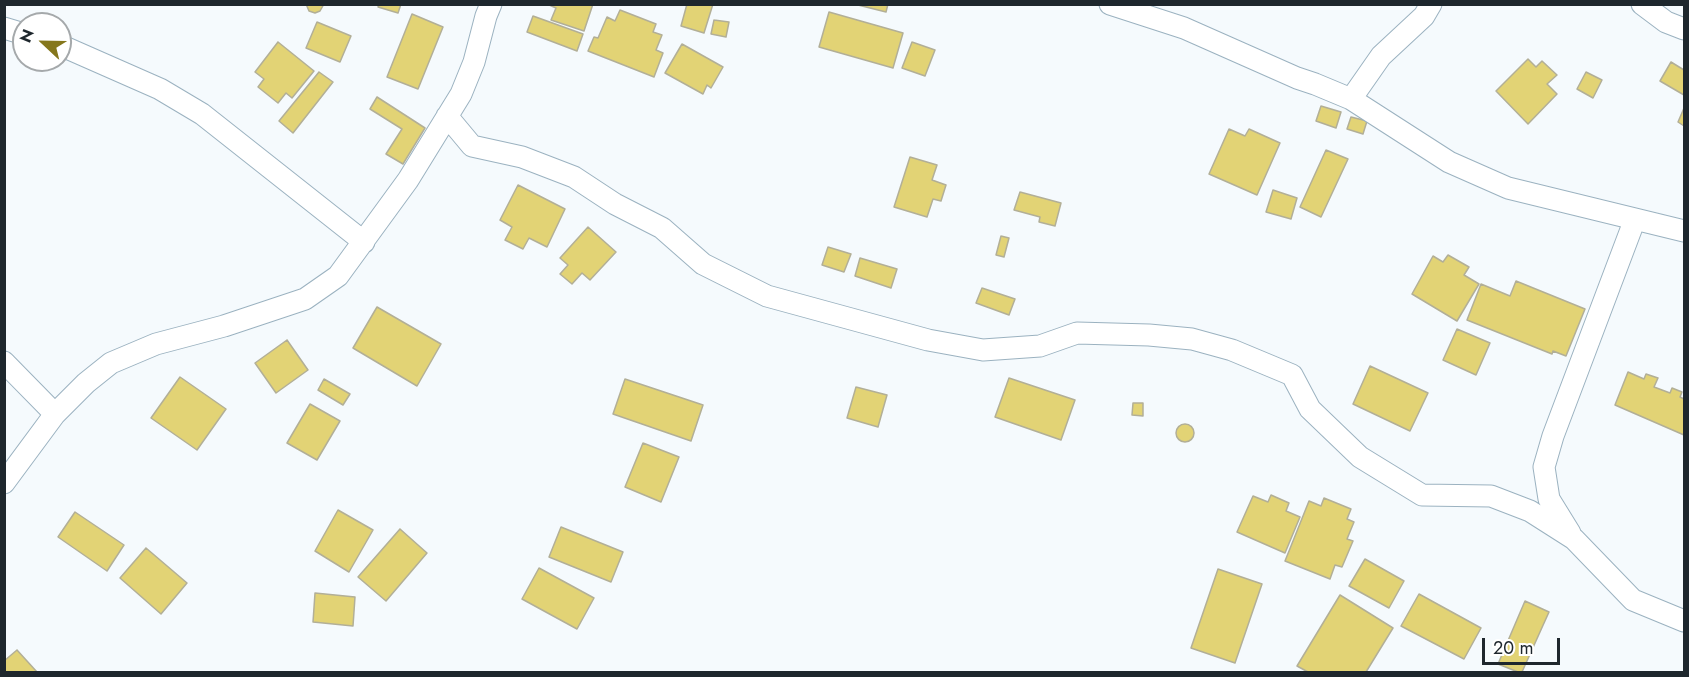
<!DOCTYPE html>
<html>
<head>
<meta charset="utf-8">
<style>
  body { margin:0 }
  #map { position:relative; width:1689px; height:677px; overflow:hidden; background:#f5fafd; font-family:Jost,sans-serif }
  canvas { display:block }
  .frame { position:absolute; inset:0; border:6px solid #1e272d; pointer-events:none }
  .north { position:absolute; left:12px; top:12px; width:60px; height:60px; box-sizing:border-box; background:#fff; border:2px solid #a5a9ab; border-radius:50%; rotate:292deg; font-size:16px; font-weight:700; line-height:24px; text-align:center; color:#1e272d }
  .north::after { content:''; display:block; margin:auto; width:21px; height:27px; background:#85771c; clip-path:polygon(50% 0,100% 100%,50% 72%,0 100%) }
  .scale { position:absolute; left:1482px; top:638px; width:78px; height:27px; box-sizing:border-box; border:3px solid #1e272d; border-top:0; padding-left:8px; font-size:18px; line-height:21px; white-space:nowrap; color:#1e272d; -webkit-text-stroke:4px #fff; paint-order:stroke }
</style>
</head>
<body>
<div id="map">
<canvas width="1689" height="677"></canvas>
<div class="frame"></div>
<div class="north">N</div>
<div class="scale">20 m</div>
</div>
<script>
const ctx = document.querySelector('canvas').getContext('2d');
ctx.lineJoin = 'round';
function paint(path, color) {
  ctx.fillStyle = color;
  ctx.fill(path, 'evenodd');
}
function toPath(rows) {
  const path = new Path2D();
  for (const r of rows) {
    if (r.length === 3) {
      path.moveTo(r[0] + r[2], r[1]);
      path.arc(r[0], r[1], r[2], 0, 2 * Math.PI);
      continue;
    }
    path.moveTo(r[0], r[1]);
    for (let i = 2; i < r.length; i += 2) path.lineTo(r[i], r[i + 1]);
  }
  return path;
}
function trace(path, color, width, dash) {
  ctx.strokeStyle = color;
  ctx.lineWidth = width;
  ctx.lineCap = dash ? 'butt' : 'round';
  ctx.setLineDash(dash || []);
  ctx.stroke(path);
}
const building = toPath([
  [306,4,324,4,320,11,315,13,309,11,306,4],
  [379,4,401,4,398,13,378,7,379,4],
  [547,4,593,4,584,31,551,20,556,8,547,4],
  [687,4,713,4,704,33,681,26,687,4],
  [854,4,888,4,886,12,854,4],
  [620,10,656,24,653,32,662,35,656,50,663,53,654,77,588,51,594,37,598,38,607,17,615,21,620,10],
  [829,12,903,33,893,68,819,47,829,12],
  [412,14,443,27,418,89,387,77,412,14],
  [533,16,583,34,577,51,527,32,533,16],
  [714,20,729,22,726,37,711,34,714,20],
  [317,22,351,36,340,62,306,48,317,22],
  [278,42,314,71,292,98,286,93,278,103,258,87,264,79,255,72,278,42],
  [912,42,935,50,925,76,902,68,912,42],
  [682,44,723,67,711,88,707,85,703,94,665,73,682,44],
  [1528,59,1536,67,1542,61,1557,75,1547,84,1557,94,1528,124,1496,91,1528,59],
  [1671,62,1684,70,1684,95,1660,81,1671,62],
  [319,72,333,82,293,133,279,121,319,72],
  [1586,72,1602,80,1593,98,1577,89,1586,72],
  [377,97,425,128,403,164,386,154,402,129,370,109,377,97],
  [1321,106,1341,112,1336,128,1316,121,1321,106],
  [1684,108,1684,126,1678,122,1684,108],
  [1351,117,1367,121,1363,134,1347,129,1351,117],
  [1229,129,1245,136,1249,129,1280,143,1257,195,1209,174,1229,129],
  [1326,150,1348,159,1321,217,1300,207,1326,150],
  [910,157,937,165,932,180,946,185,941,201,933,199,927,217,894,207,910,157],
  [518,185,565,209,547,247,529,238,523,249,505,240,512,227,500,220,518,185],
  [1273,190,1297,198,1291,219,1266,212,1273,190],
  [1020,192,1061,203,1055,226,1039,222,1040,217,1014,210,1020,192],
  [588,227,616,252,590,280,582,273,572,284,560,274,568,265,560,258,588,227],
  [1001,236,1009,238,1004,257,996,255,1001,236],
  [828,247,851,254,844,272,822,265,828,247],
  [1448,255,1469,267,1464,275,1479,284,1457,321,1412,294,1433,256,1443,262,1448,255],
  [860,258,897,269,891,288,855,276,860,258],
  [1516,281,1585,309,1566,356,1553,351,1552,354,1467,320,1481,284,1510,296,1516,281],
  [982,288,1015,299,1009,315,976,303,982,288],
  [377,307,441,344,417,386,353,348,377,307],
  [1457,329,1490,343,1476,375,1443,360,1457,329],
  [287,340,308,370,276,393,255,363,287,340],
  [1370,366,1428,393,1410,431,1353,404,1370,366],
  [1628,372,1644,379,1646,374,1658,378,1654,387,1670,393,1672,388,1682,392,1680,397,1684,399,1684,435,1615,405,1628,372],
  [180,377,226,409,197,450,151,418,180,377],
  [1009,378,1075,400,1061,440,995,417,1009,378],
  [324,379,350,394,343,405,318,390,324,379],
  [625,379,703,405,691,441,613,414,625,379],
  [856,387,887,395,878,427,847,418,856,387],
  [1133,403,1143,403,1143,416,1132,415,1133,403],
  [310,404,340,421,317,460,287,443,310,404],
  [1185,433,9],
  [643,443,679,457,661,502,625,487,643,443],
  [1271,495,1289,503,1286,511,1300,517,1285,553,1237,532,1253,496,1268,502,1271,495],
  [1324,498,1351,509,1347,519,1354,522,1347,539,1353,541,1342,567,1335,565,1330,579,1285,561,1309,501,1321,506,1324,498],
  [338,510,373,530,349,572,315,551,338,510],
  [75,512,124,545,107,571,58,537,75,512],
  [561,527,623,552,611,582,549,557,561,527],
  [400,529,427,553,386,601,358,577,400,529],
  [146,548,187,583,161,614,120,578,146,548],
  [1365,559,1404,581,1389,608,1349,586,1365,559],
  [539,568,594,598,577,629,522,599,539,568],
  [1218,569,1262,584,1235,663,1191,648,1218,569],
  [315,593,355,597,353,626,313,622,315,593],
  [1419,594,1481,628,1464,659,1401,626,1419,594],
  [1340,595,1393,628,1366,672,1308,672,1297,666,1340,595],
  [1525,601,1549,612,1522,672,1518,672,1498,664,1525,601],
  [17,650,37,672,4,672,4,661,17,650]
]);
paint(building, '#e2d375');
trace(building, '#b2af97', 1.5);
const street = toPath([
  [1110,4,1184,28,1297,78,1315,84,1351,99,1381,56,1424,16,1431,4],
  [1642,4,1666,22,1684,29],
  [4,28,24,34],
  [60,45,160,89,202,114,364,242],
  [1351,99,1449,162,1508,188,1684,231],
  [447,116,472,146,522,157,574,177,615,204,662,228,703,264,767,296,928,340,983,350,1040,346,1077,333,1149,335,1192,339,1232,350,1292,375,1310,409,1360,457,1422,495,1491,496,1530,511,1574,539,1633,600,1684,621],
  [4,362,55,414],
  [4,483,55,414,86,383,111,363,156,344,224,326,305,299,338,276,408,180,461,94,474,62,486,16,491,4],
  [1570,533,1549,499,1544,467,1553,436,1635,219]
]);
trace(street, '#9bb2c0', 23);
trace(street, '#fff', 21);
</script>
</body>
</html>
